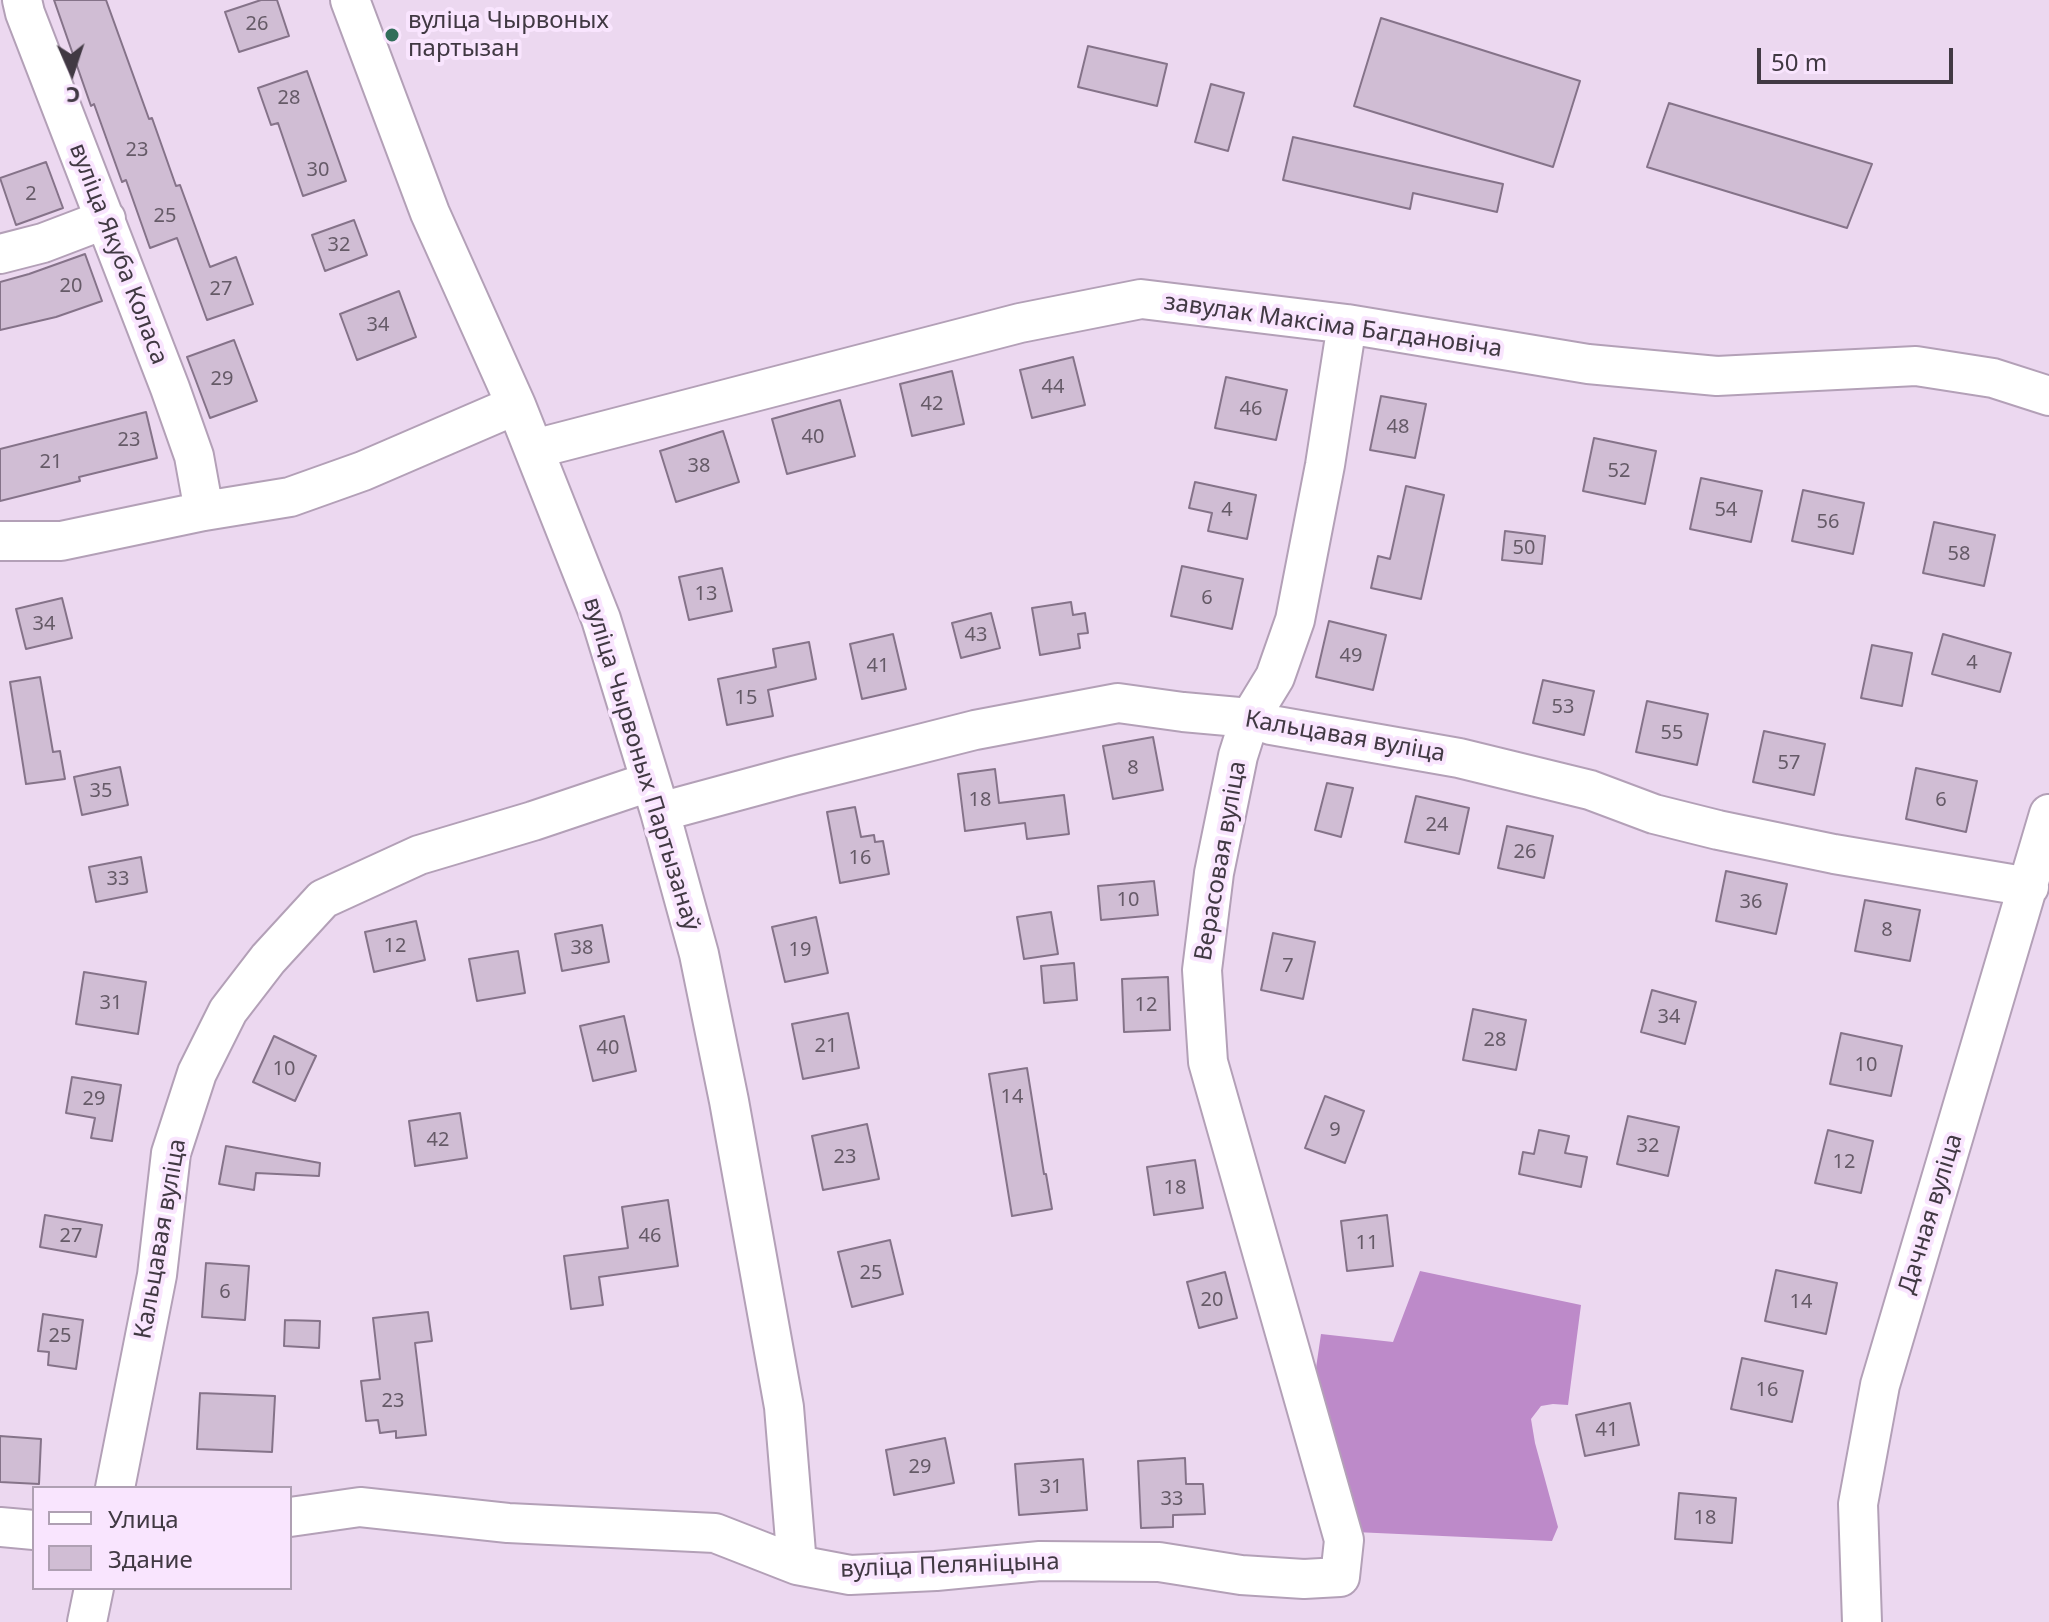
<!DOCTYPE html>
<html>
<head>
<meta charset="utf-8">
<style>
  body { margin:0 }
  #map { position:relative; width:2049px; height:1622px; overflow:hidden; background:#ecd8f0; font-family:"Noto Sans",sans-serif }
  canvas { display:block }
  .legend { position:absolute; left:32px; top:1486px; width:260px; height:104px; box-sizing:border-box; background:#f9e5fe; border:2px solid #afa0b3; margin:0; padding:10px 14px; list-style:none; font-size:24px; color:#413943 }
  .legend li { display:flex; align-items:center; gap:16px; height:40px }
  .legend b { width:40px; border:2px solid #afa0b3 }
  .north { position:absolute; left:32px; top:32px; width:80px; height:80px; -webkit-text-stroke:6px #f9e5fe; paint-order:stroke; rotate:177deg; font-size:22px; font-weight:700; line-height:32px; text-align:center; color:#413943 }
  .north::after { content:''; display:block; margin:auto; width:28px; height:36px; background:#413943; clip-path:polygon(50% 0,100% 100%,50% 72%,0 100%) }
  .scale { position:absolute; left:1757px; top:48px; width:196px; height:36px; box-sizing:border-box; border:4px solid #413943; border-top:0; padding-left:10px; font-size:24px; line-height:28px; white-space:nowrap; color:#413943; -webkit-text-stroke:6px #f9e5fe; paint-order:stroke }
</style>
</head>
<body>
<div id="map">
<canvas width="2049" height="1622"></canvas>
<ul class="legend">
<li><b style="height:10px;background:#fff"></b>Улица</li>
<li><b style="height:22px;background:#d0bdd4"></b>Здание</li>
</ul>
<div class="north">С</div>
<div class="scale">50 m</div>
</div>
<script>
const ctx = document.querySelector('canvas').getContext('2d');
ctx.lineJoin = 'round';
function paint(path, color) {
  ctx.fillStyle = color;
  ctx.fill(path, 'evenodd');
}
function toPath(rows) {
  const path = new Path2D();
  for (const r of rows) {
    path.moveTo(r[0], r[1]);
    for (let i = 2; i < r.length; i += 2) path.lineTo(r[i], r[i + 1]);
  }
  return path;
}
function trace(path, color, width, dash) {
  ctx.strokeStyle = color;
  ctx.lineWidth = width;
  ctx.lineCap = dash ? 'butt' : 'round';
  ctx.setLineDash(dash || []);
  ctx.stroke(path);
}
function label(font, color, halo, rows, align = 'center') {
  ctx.font = font + ' "Noto Sans",sans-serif';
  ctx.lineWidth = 8;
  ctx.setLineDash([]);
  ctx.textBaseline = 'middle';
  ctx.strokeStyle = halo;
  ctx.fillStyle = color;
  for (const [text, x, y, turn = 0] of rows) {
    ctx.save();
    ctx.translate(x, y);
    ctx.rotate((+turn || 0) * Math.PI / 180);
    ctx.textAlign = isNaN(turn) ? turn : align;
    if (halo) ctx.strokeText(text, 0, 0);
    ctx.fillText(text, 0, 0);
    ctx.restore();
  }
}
paint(toPath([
  [1420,1271,1581,1305,1568,1405,1553,1404,1541,1406,1531,1419,1535,1443,1558,1527,1552,1541,1355,1532,1316,1368,1321,1334,1393,1342]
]), '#bd8ac9');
const building = toPath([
  [54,0,106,0,149,119,152,118,176,186,180,185,210,267,236,257,253,304,207,320,177,238,150,248,126,180,122,182,94,104,91,106,54,0],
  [261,0,277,0,289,36,239,52,225,12,261,0],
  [1381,18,1580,81,1553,167,1354,106,1381,18],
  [1088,46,1167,64,1157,106,1078,87,1088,46],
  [307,71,346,181,303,196,278,123,271,125,258,88,307,71],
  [1211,84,1244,93,1228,151,1195,142,1211,84],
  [1669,103,1872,164,1847,228,1647,167,1669,103],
  [1293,137,1503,184,1497,212,1413,193,1410,209,1283,180,1293,137],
  [46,162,63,208,16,225,0,178,46,162],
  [354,220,367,255,325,271,312,235,354,220],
  [85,254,102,301,56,317,0,330,0,282,29,274,85,254],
  [399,291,416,337,357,360,340,314,399,291],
  [234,340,257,401,210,418,187,357,234,340],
  [1073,357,1085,405,1032,418,1020,370,1073,357],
  [952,371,964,424,912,436,900,384,952,371],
  [1226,377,1287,390,1276,440,1215,428,1226,377],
  [1381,396,1426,404,1415,458,1370,450,1381,396],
  [840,400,855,456,787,474,772,419,840,400],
  [146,412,157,458,79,477,80,481,0,501,0,449,146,412],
  [723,431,739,482,676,502,660,451,723,431],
  [1594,438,1656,451,1645,504,1583,491,1594,438],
  [1701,478,1762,491,1751,542,1690,529,1701,478],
  [1195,482,1256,495,1247,539,1208,531,1212,513,1189,508,1195,482],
  [1406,486,1444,495,1421,599,1371,588,1378,556,1390,559,1406,486],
  [1803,490,1864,503,1853,554,1792,541,1803,490],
  [1934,522,1995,535,1984,586,1923,573,1934,522],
  [1505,531,1545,536,1542,564,1502,560,1505,531],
  [1182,566,1243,579,1232,629,1171,616,1182,566],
  [722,568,732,611,689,620,679,577,722,568],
  [62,598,72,638,26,649,16,609,62,598],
  [1071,602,1073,615,1085,613,1088,633,1078,634,1080,648,1040,655,1032,608,1071,602],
  [991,613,1000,648,961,658,952,623,991,613],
  [1329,621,1386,635,1373,690,1316,677,1329,621],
  [893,634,906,689,862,699,850,644,893,634],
  [1943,634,2011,653,2000,692,1932,674,1943,634],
  [809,642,816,679,768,690,773,716,727,725,718,679,776,667,773,649,809,642],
  [1872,645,1912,653,1902,706,1861,698,1872,645],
  [40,677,53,752,60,751,65,779,26,784,10,682,40,677],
  [1543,680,1594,691,1584,735,1533,723,1543,680],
  [1647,701,1708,714,1697,765,1636,752,1647,701],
  [1764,731,1825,744,1814,795,1753,782,1764,731],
  [1153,737,1163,790,1113,799,1103,746,1153,737],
  [120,767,128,805,82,815,74,777,120,767],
  [1916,768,1977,781,1966,832,1906,819,1916,768],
  [995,769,999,803,1064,795,1069,834,1027,839,1025,823,965,831,958,774,995,769],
  [1327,783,1353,788,1341,837,1315,830,1327,783],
  [1416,796,1469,808,1459,854,1405,842,1416,796],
  [855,807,861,837,874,835,875,842,883,841,889,874,840,883,827,812,855,807],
  [1507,826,1553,836,1544,878,1498,868,1507,826],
  [141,857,147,892,96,902,89,867,141,857],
  [1726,871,1787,884,1776,934,1716,921,1726,871],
  [1154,881,1158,915,1101,920,1098,886,1154,881],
  [1865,900,1920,910,1910,961,1855,951,1865,900],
  [1051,912,1058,954,1024,959,1017,917,1051,912],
  [816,917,828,973,785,982,772,927,816,917],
  [416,921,425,960,374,972,365,932,416,921],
  [602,925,609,962,562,971,555,934,602,925],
  [1273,933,1315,942,1303,999,1261,990,1273,933],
  [518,951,525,993,477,1001,469,959,518,951],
  [1074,963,1077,1000,1044,1003,1041,966,1074,963],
  [84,972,146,982,138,1034,76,1024,84,972],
  [1168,977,1170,1030,1124,1032,1122,979,1168,977],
  [1652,990,1696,1002,1685,1044,1641,1032,1652,990],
  [1473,1009,1526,1020,1516,1070,1463,1060,1473,1009],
  [848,1013,859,1068,803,1079,792,1024,848,1013],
  [624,1016,636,1071,593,1081,580,1026,624,1016],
  [1841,1033,1902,1046,1891,1096,1830,1084,1841,1033],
  [274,1036,316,1056,295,1101,253,1082,274,1036],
  [1027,1068,1044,1174,1046,1174,1052,1209,1012,1216,989,1074,1027,1068],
  [72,1077,121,1085,112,1141,91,1138,95,1118,66,1113,72,1077],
  [1325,1096,1364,1111,1345,1163,1305,1148,1325,1096],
  [460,1113,467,1158,415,1166,409,1121,460,1113],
  [1628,1116,1679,1127,1668,1176,1617,1164,1628,1116],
  [867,1124,879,1179,823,1190,812,1136,867,1124],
  [1539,1130,1569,1136,1565,1153,1587,1157,1581,1187,1519,1174,1523,1152,1534,1154,1539,1130],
  [1828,1130,1873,1141,1861,1193,1815,1183,1828,1130],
  [226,1146,320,1163,319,1176,256,1173,254,1190,219,1184,226,1146],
  [1195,1160,1203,1208,1154,1215,1147,1167,1195,1160],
  [668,1200,678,1266,599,1277,603,1305,571,1309,564,1256,628,1248,622,1207,668,1200],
  [45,1215,102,1225,96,1257,40,1247,45,1215],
  [1387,1215,1393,1266,1347,1271,1341,1221,1387,1215],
  [890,1240,903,1294,852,1307,838,1252,890,1240],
  [206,1263,249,1266,245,1320,202,1317,206,1263],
  [1776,1270,1837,1283,1826,1334,1765,1321,1776,1270],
  [1225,1272,1237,1318,1199,1328,1187,1282,1225,1272],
  [428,1312,432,1341,415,1343,426,1435,396,1438,396,1431,380,1433,378,1420,366,1421,361,1381,380,1379,373,1318,428,1312],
  [43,1314,83,1320,76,1369,48,1365,49,1352,38,1351,43,1314],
  [285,1320,320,1321,319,1348,284,1346,285,1320],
  [1742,1358,1803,1371,1792,1422,1731,1409,1742,1358],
  [200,1393,275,1396,272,1452,197,1449,200,1393],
  [1630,1403,1639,1445,1585,1456,1576,1415,1630,1403],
  [0,1436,41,1439,39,1484,0,1482,0,1436],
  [945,1438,954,1483,894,1495,886,1450,945,1438],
  [1185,1458,1186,1484,1203,1484,1205,1514,1173,1515,1173,1527,1141,1528,1138,1461,1185,1458],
  [1083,1459,1087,1510,1019,1515,1015,1464,1083,1459],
  [1679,1493,1736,1498,1732,1543,1675,1539,1679,1493]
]);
paint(building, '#d0bdd4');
trace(building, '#857389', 2);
const minor = toPath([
  [22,0,25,13,170,388,194,456,204,511],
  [350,0,430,213,516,405,601,619,660,812,699,954,729,1101,784,1407,797,1565],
  [0,254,43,243,106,219],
  [534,449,1020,323,1141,299,1347,324,1588,364,1717,376,1916,366,1993,378,2049,396],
  [0,541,61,541,204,511,290,497,363,471,516,405],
  [660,812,793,776,975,730,1118,703,1183,712,1250,718,1271,725,1459,758,1590,790,1654,814,1718,830,1834,854,2029,887],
  [115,1488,157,1275,171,1153,197,1073,228,1011,268,959,323,899,419,855,533,821,649,782],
  [290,1517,360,1507,508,1523,715,1533,797,1565,850,1575,936,1571,1040,1561,1159,1562,1241,1575,1304,1579,1340,1577,1344,1540,1208,1062,1202,970,1214,873,1238,756,1250,718,1275,677,1295,620,1325,465,1347,324],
  [0,1527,34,1530],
  [87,1622,94,1588],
  [1862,1622,1858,1504,1880,1385,2049,814]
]);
trace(minor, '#b3a0b7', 42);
trace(minor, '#fff', 38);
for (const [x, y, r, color] of [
  [392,35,8,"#316e5a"]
]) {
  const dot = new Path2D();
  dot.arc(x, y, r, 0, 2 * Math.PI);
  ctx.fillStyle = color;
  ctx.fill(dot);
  trace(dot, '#f9e5fe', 3);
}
label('20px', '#655a67', null, [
  ["26",257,24],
  ["28",289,98],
  ["23",137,150],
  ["30",318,170],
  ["2",31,194],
  ["25",165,216],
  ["32",339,245],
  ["20",71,286],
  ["27",221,289],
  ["34",378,325],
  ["29",222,379],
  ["44",1053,387],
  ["42",932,404],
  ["46",1251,409],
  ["48",1398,427],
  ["40",813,437],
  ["23",129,440],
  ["21",51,462],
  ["38",699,466],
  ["52",1619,471],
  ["4",1227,510],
  ["54",1726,510],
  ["56",1828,522],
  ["50",1524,548],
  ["58",1959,554],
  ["13",706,594],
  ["6",1207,598],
  ["34",44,624],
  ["43",976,635],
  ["49",1351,656],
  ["4",1972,663],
  ["41",878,666],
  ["15",746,698],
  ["53",1563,707],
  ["55",1672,733],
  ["57",1789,763],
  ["8",1133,768],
  ["35",101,791],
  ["18",980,800],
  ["6",1941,800],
  ["24",1437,825],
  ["26",1525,852],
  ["16",860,858],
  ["33",118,879],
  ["10",1128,900],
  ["36",1751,902],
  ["8",1887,930],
  ["12",395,946],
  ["38",582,948],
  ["19",800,950],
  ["7",1288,966],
  ["31",111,1003],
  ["12",1146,1005],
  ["34",1669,1017],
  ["28",1495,1040],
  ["21",826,1046],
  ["40",608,1048],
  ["10",1866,1065],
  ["10",284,1069],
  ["14",1012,1097],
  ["29",94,1099],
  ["9",1335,1130],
  ["42",438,1140],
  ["32",1648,1146],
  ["23",845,1157],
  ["12",1844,1162],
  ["18",1175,1188],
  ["27",71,1236],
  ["46",650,1236],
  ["11",1367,1243],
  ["25",871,1273],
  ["6",225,1292],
  ["20",1212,1300],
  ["14",1801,1302],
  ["25",60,1336],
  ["16",1767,1390],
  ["23",393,1401],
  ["41",1607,1430],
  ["29",920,1467],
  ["31",1051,1487],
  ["33",1172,1499],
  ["18",1705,1518]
]);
label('24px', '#413943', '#f9e5fe', [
  ["вуліца Чырвоных",408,21],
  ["партызан",408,49]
], 'left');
label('24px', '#413943', '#f9e5fe', [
  ["вуліца Якуба Коласа",118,254,69],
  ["завулак Максіма Багдановіча",1333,326,8],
  ["Кальцавая вуліца",1345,737,10],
  ["вуліца Чырвоных Партызанаў",641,764,73],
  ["Верасовая вуліца",1221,861,-80],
  ["Дачная вуліца",1931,1214,-73],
  ["Кальцавая вуліца",161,1239,-80],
  ["вуліца Пеляніцына",950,1566,-2]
]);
</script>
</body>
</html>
